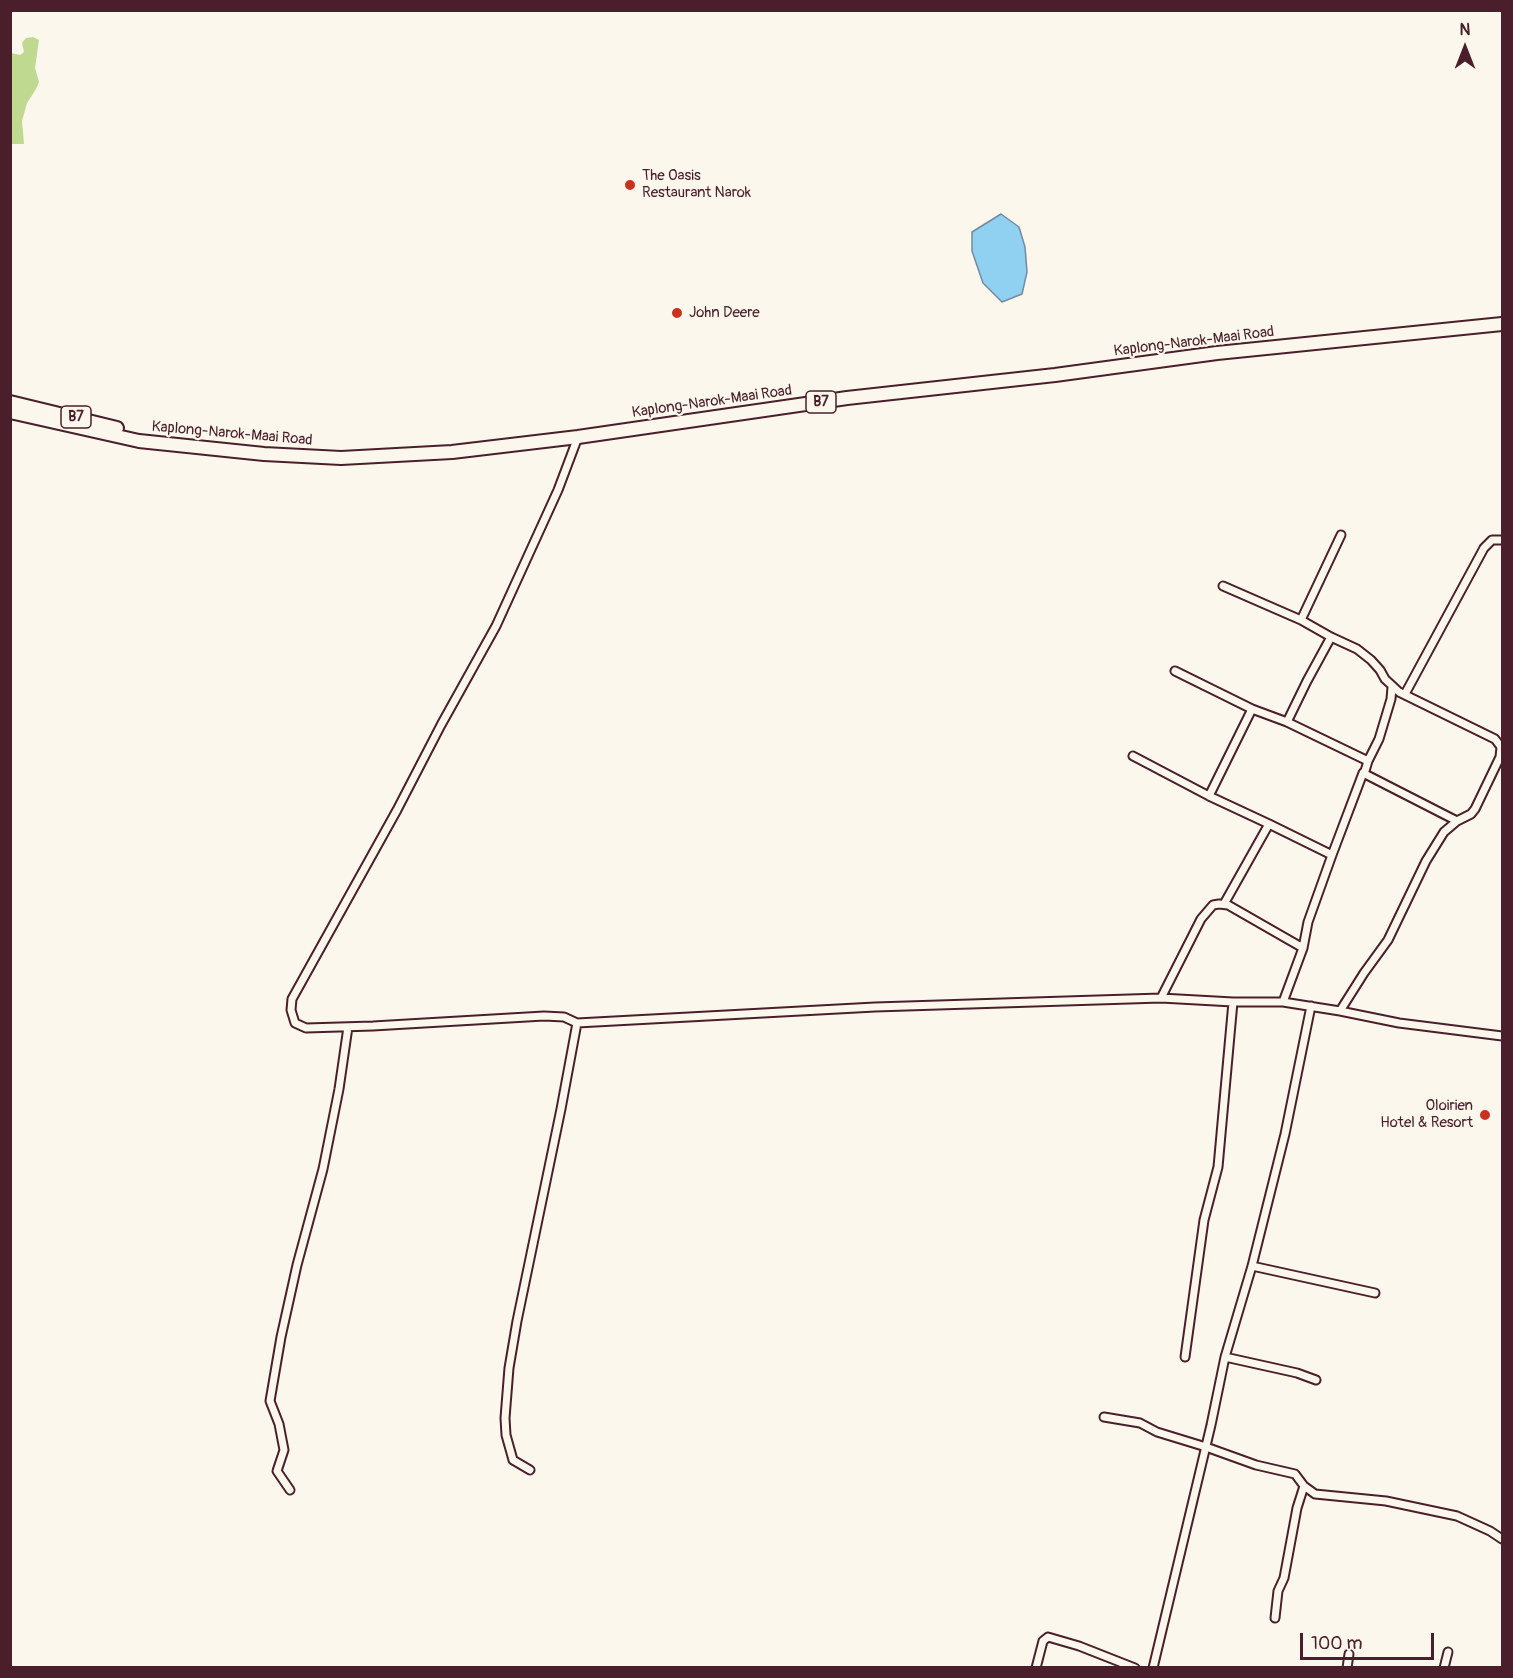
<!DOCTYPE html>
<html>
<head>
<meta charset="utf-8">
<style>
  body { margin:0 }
  #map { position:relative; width:1513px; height:1678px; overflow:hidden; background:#fbf7ec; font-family:Pangolin,sans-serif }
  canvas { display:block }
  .frame { position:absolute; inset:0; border:12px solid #4a1f2b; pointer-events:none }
  .north { position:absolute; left:1435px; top:18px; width:60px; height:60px; -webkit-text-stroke:4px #fbf7ec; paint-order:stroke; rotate:0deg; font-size:16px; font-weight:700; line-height:24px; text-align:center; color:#4a1f2b }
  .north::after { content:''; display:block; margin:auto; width:21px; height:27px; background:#4a1f2b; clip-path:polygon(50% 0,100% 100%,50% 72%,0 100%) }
  .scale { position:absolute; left:1300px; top:1633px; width:134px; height:27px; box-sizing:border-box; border:3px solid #4a1f2b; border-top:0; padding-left:8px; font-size:18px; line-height:21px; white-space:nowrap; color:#4a1f2b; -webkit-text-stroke:4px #fbf7ec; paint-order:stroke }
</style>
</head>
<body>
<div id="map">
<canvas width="1513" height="1678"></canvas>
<div class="frame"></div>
<div class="north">N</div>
<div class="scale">100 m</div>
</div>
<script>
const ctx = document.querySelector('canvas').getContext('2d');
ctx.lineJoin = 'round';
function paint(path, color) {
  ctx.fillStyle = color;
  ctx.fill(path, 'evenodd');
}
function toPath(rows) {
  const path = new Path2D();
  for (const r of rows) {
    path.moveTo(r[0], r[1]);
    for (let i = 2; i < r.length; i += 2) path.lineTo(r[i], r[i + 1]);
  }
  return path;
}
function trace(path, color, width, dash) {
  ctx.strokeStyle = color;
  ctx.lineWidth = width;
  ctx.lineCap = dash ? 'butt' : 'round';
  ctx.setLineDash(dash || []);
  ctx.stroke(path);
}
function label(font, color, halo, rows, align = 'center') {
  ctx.font = font + ' Pangolin,sans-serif';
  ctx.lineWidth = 4.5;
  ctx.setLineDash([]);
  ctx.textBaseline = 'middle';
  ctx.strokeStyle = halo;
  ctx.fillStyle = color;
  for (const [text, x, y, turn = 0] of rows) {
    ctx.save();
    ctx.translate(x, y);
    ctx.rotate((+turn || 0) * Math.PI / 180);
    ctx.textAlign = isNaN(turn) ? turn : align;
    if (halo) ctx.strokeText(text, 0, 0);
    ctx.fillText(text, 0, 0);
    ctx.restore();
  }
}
paint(toPath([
  [33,37,39,40,35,68,39,82,36,89,27,103,22,121,24,144,11,144,11,53,20,55,24,52,22,43,26,38]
]), '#c0d990');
const water = toPath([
  [1001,214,1019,227,1025,247,1027,272,1022,294,1002,302,983,283,972,251,972,232,1001,214]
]);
paint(water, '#90d1f2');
trace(water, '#748aa2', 1.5);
const minor = toPath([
  [1223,586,1301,620,1331,637,1357,649,1371,660,1380,670,1385,679,1399,692,1495,739,1501,747,1500,757,1475,809,1471,814,1457,821,1444,832,1426,861,1388,940,1364,973,1340,1011],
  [1301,620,1341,535],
  [1175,671,1252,709,1287,722,1368,761],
  [1405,694,1484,548,1492,540,1502,540],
  [1287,722,1307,681,1331,637],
  [1133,756,1209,796,1269,824,1224,904],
  [1363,773,1457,821],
  [1209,796,1252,709],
  [1269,824,1332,855],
  [1161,998,1201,919,1213,905,1219,904,1228,905,1303,948],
  [1283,1002,1303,948,1308,922,1332,855,1363,773,1365,771,1368,761,1379,739,1391,699,1392,687],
  [577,1023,875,1007,1161,998,1233,1002,1283,1002,1340,1011,1399,1023,1502,1036],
  [1252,1266,1375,1293],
  [1185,1357,1204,1220,1218,1167,1233,1002],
  [1225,1357,1297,1373,1316,1380],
  [1104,1417,1140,1423,1157,1432,1206,1447,1256,1465,1295,1474,1304,1486,1315,1494,1386,1501,1457,1516,1490,1531,1502,1539],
  [530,1470,513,1460,506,1435,505,1418,509,1368,517,1321,561,1109,577,1023,564,1017,544,1016,373,1026,306,1028,295,1023,291,1010,292,999,397,810,441,725,496,626,558,490,578,437],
  [290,1490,277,1471,284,1450,279,1424,270,1401,281,1337,297,1265,323,1169,339,1089,348,1027],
  [1275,1618,1278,1591,1284,1578,1297,1508,1304,1486],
  [1036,1668,1043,1641,1048,1637,1079,1646,1135,1668],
  [1153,1668,1211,1425,1225,1357,1252,1266,1285,1134,1311,1006],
  [1347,1668,1349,1654],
  [1444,1668,1448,1652]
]);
const trunk = toPath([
  [10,402,117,428],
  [10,412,139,441,264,454,341,458,452,452,578,437,847,398,1055,375,1217,353,1502,324]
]);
trace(minor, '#4a1f2b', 11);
trace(trunk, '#4a1f2b', 16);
trace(minor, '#fbf7ec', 7);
trace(trunk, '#fbf7ec', 12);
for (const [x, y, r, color] of [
  [630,185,6,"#c8321e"],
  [677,313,6,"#c8321e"],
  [1485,1115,6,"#c8321e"]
]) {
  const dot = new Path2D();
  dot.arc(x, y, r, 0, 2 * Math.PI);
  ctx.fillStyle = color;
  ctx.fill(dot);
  trace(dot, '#fbf7ec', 2);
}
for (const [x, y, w] of [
  [821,402,30],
  [76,417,30]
]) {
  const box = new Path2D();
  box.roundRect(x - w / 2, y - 11, w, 22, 4.5);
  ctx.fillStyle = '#fbf7ec';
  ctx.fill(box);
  trace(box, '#4a1f2b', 1.5);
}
label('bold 14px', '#4a1f2b', null, [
  ["B7",821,402],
  ["B7",76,417]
]);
label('15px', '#4a1f2b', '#fbf7ec', [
  ["The Oasis",642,176],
  ["Restaurant Narok",642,193],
  ["John Deere",689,313],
  ["Oloirien",1473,1106,"right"],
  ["Hotel & Resort",1473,1123,"right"]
], 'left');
label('15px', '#4a1f2b', '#fbf7ec', [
  ["Kaplong-Narok-Maai Road",1194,342,-7],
  ["Kaplong-Narok-Maai Road",712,402,-8],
  ["Kaplong-Narok-Maai Road",232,434,5]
]);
</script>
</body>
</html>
